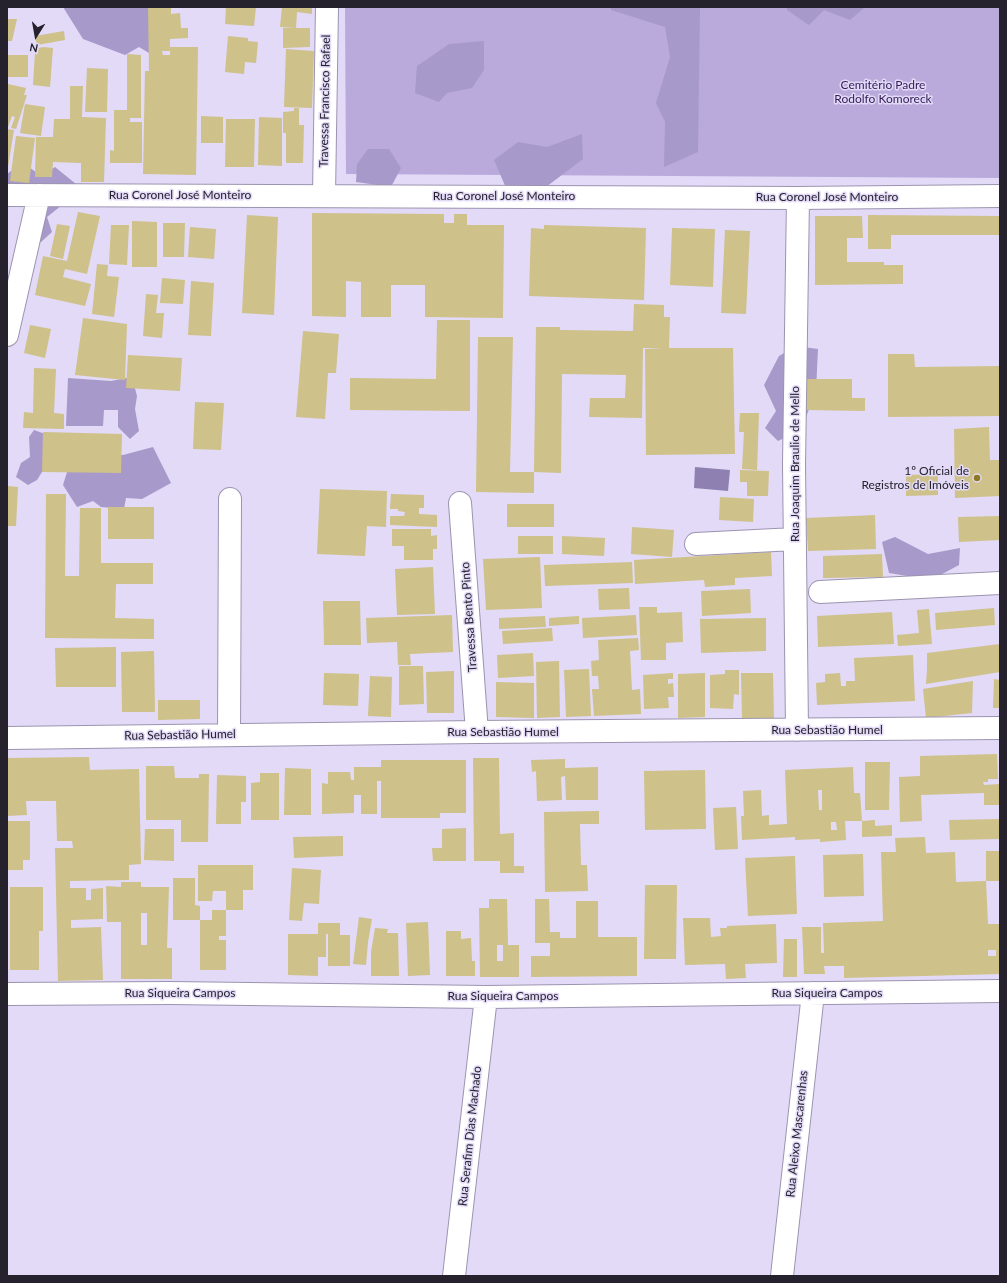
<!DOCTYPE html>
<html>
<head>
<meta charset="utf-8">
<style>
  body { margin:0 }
  #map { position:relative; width:1007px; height:1283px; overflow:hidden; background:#e2daf7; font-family:Lato,sans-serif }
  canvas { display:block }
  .frame { position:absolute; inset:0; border:8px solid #25222d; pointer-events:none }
  .north { position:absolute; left:16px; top:16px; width:40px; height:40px; -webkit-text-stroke:3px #e2daf7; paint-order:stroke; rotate:191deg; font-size:11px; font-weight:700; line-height:16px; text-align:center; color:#25222d }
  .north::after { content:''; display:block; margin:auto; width:14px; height:18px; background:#25222d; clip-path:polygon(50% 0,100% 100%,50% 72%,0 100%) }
</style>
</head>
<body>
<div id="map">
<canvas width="1007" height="1283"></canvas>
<div class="frame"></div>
<div class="north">N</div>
</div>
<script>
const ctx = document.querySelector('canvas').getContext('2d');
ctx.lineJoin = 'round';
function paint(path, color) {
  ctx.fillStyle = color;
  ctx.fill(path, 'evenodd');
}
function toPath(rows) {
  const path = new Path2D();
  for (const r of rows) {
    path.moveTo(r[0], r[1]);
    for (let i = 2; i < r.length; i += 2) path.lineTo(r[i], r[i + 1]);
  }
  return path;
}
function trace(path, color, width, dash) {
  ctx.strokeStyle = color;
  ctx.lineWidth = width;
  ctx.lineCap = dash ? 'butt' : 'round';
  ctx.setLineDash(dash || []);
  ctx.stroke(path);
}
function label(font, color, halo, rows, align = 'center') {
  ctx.font = font + ' Lato,sans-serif';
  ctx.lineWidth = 3;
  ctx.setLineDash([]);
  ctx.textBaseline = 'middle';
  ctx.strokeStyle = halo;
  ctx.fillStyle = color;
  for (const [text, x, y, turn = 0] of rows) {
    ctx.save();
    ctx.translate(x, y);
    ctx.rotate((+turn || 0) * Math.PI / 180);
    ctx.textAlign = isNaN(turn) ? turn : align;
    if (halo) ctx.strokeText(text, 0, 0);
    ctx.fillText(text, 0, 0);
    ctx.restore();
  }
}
paint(toPath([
  [345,7,1000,7,1000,178,346,174]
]), '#b9aadb');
paint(toPath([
  [63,7,156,7,149,53,139,47,125,55,83,39],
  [611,7,700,7,698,152,664,167,665,122,656,103,670,57,665,27,611,10],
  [787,7,865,7,850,20,824,10,809,25,787,10],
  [484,41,484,70,472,88,447,93,439,102,415,93,417,66,449,44],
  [582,134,583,159,546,187,506,188,494,160,518,142,547,147],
  [368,149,389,149,401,168,391,187,356,182,357,164],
  [29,167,41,176,55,167,76,184,71,198,47,217,52,232,41,242,28,237,33,202,7,191,7,174,14,169],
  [796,346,818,349,816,391,801,430,778,441,765,428,776,411,764,385,779,356],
  [132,377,137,396,135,409,139,431,130,439,118,427,118,410,104,410,103,426,66,426,68,378,111,381],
  [34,430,48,435,47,464,37,480,28,485,16,477,21,463,30,457,29,437],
  [153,447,171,483,142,499,126,498,124,509,101,507,93,501,77,507,63,485,67,472,100,453,123,455],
  [895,537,928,554,960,548,959,565,931,580,889,573,882,542]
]), '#a899cb');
paint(toPath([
  [695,467,730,470,728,491,694,488]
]), '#8f80b2');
paint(toPath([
  [148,7,171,7,171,14,180,13,181,28,188,28,188,38,170,39,170,47,198,47,196,175,143,174,145,71,149,71],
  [162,51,170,51,170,55,163,55],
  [226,7,256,7,254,26,225,24],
  [282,7,312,7,312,14,297,12,296,28,280,27],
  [7,19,17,19,12,41,7,41],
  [283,28,310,28,310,47,283,48],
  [64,31,65,40,37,45,35,36],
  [228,36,248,38,248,41,258,42,256,63,245,62,244,74,225,72],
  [43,47,53,48,50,87,33,85,35,52,39,48],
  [286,49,314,51,312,108,284,107],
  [127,54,141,55,141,118,130,118,130,122,142,122,142,163,110,163,110,150,114,151,114,110,127,110],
  [7,55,28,55,28,77,7,77],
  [87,68,108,69,107,112,85,112],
  [8,84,26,88,24,95,27,95,16,129,11,128,15,117,12,116,8,127,7,127,7,88],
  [70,86,83,86,82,117,106,118,104,182,81,182,81,163,53,162,52,177,35,177,36,137,53,137,54,119,70,119],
  [25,104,45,107,41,136,20,133],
  [294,108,299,108,299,125,304,125,303,163,286,163,286,133,283,133,283,112,294,111],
  [201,116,223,117,223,143,201,143],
  [259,117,282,118,282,166,258,165],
  [226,119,255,119,254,167,225,167],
  [7,129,14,130,8,167,7,167],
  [16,136,35,138,29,183,10,181],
  [78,212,100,216,87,274,65,269,63,277,91,284,85,306,35,295,43,256,67,261],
  [312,213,444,214,444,223,454,223,454,214,467,214,467,225,504,225,503,318,425,317,425,285,391,285,391,317,361,317,361,282,346,281,346,317,312,316],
  [247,215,278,217,274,315,242,313],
  [868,215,1000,216,1000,235,891,235,891,249,868,249],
  [815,216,862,216,863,238,847,238,847,262,884,262,884,265,903,265,903,284,815,285],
  [132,221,157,222,157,267,132,267],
  [163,223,185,223,184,257,163,257],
  [57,224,70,226,63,259,50,256],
  [111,225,129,225,127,265,109,264],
  [544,225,646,228,644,300,529,296,531,228,544,229],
  [190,227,216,229,214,259,188,257],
  [672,228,715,229,713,287,670,285],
  [725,230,750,231,746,314,721,313],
  [97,264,108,265,107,276,119,277,114,317,92,314],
  [162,278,185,280,183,304,160,303],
  [191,281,214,283,211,336,188,335],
  [146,294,158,295,156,313,164,313,162,338,143,336],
  [634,304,664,305,664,317,670,317,669,348,733,348,735,454,646,455,645,349,663,348,643,348,642,418,589,417,590,398,625,398,626,375,562,374,561,473,534,472,536,327,560,327,560,330,633,331],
  [83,318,127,324,125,380,75,375],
  [437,320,470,320,470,411,350,410,350,378,436,379],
  [30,325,51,329,45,358,24,353],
  [303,331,339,334,336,373,328,373,325,419,296,417],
  [478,337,513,337,510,472,534,472,534,493,476,492],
  [888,354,914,354,915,367,1000,366,1000,416,888,417],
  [128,355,182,358,180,391,126,388],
  [34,368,56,369,54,413,64,414,64,429,23,428,24,412,33,413],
  [806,379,852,379,852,398,865,398,865,411,806,410],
  [195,402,224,403,221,450,193,449],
  [740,413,759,413,757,470,742,469,744,432,739,432],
  [989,427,990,460,1000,460,1000,496,955,498,954,429],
  [43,432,122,434,121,473,42,472],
  [740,470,769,471,768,496,747,496,747,482,740,482],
  [938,474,938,495,906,496,906,475],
  [7,486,18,487,16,526,7,526],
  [320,489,387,491,386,527,367,526,365,556,317,554],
  [46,494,66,494,65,576,79,576,80,508,101,508,101,563,153,563,153,584,116,584,115,618,154,619,154,639,45,638],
  [391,494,424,495,424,508,419,508,419,514,437,515,437,527,390,525,390,516,404,516,405,512,398,511,398,509,390,509],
  [720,497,754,499,753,522,719,520],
  [507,504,554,504,554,527,507,527],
  [108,507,154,507,154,539,108,539],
  [875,515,876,549,808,551,806,518],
  [1000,516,1000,540,959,542,958,517],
  [632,527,674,530,672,557,631,554],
  [392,529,431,529,431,536,437,535,437,549,433,549,433,560,404,560,404,546,392,546],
  [518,536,553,536,553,554,518,554],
  [562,536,605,538,604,556,562,554],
  [771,552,772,576,735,578,735,585,705,587,704,580,635,584,634,560],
  [882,554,883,577,823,578,823,556],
  [540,557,542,608,486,610,483,559],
  [632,562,633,583,545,586,544,565],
  [433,567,435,614,397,615,395,569],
  [629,588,630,609,599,610,598,589],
  [750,589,751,613,702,616,701,591],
  [323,601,360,601,361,645,324,645],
  [639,607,657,607,657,613,682,612,683,642,666,643,666,660,641,660],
  [994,608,995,625,936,630,935,613],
  [929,609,932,644,898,646,897,635,919,633,917,610],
  [892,612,894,644,818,647,817,616],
  [452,615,453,652,410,654,411,665,398,665,397,642,367,643,366,618],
  [636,615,637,635,583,638,582,618],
  [545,616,546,627,499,629,499,618],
  [579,616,579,624,549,626,549,618],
  [766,618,766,651,701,653,700,619],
  [552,628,553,641,503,644,502,631],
  [638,638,639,650,630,651,632,690,640,689,641,714,594,716,592,689,599,689,598,676,592,676,591,661,599,660,598,640],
  [1000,644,1000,672,926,684,927,670,927,653],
  [116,647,116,687,56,687,55,648],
  [154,651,155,712,122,712,121,652],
  [533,653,534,676,498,678,497,655],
  [913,655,915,701,817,705,816,683,825,682,825,674,840,673,841,686,846,686,846,681,855,681,854,658],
  [559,661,560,717,537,718,536,662],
  [399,666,423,666,424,704,399,705],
  [589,669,591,716,566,717,564,670],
  [725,670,739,670,739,695,734,694,733,709,710,708,710,675,725,674],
  [454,671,454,713,427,713,426,672],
  [324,673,359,674,358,706,323,705],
  [673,673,673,679,668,679,668,684,673,683,674,697,668,697,669,708,644,709,643,675],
  [705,673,705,717,678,718,678,674],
  [741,673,773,673,774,719,742,719],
  [370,676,392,677,391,717,368,716],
  [994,679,1000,680,1000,708,993,708],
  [973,681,972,713,926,718,923,689],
  [496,682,534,683,534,718,496,717],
  [158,700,200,700,200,719,158,720],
  [997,754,998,779,988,779,988,782,983,782,984,785,1000,784,1000,805,984,805,984,793,921,795,922,821,900,822,899,777,920,776,920,756],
  [89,757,90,770,139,769,141,864,129,865,129,880,70,881,70,888,86,888,86,900,91,900,91,889,103,888,103,919,71,920,71,928,101,927,103,980,58,981,55,848,73,848,72,841,57,841,56,801,26,801,27,815,7,816,7,758],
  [473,758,499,758,500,834,514,833,514,866,524,866,524,873,500,873,500,861,474,861],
  [565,759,565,768,598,767,598,800,566,800,565,776,561,777,562,800,537,801,536,771,532,772,531,760],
  [381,760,466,760,466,813,440,813,440,818,381,818,381,781,377,781,377,814,361,814,361,795,354,795,354,813,322,814,322,783,328,784,328,772,350,772,351,780,354,780,354,767,381,767],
  [865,762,890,762,889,810,865,810],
  [146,766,174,766,175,778,199,778,199,774,209,774,208,842,181,842,181,820,146,820],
  [853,767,854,793,860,793,862,821,845,821,846,840,820,842,820,839,795,840,795,837,742,840,741,816,744,816,743,791,761,790,762,816,769,815,769,825,787,824,785,770],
  [818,790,822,790,822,810,819,810],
  [831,822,836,822,837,830,831,830],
  [285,768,311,769,311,815,284,815],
  [705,770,706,829,645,830,644,771],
  [260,773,279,773,279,820,251,820,251,783,260,782],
  [217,775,246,776,246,802,241,802,241,824,216,824],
  [736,807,738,849,715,850,713,808],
  [599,811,599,824,580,824,581,865,587,865,588,891,545,892,544,812],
  [1000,819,1000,839,950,840,949,820],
  [875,820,875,826,892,825,892,836,862,837,862,821],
  [7,821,30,821,30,860,23,860,23,870,7,870],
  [466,828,466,861,433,861,432,848,442,848,442,829],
  [145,829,174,829,174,861,144,860],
  [343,836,343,856,294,858,293,837],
  [925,837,926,853,955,852,956,882,986,881,988,924,1000,924,1000,974,844,978,844,966,824,966,825,974,804,974,802,927,821,927,821,953,824,953,823,923,883,921,881,852,896,852,895,838],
  [988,950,996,950,996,956,988,956],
  [986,851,1000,851,1000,881,986,881],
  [863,854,864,896,824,897,823,855],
  [795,856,797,914,748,916,745,858],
  [198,865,253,865,253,890,243,890,243,910,226,910,226,891,213,891,212,901,198,901],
  [292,868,321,870,319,904,304,903,302,921,289,920],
  [173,878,195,878,195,905,200,906,200,920,173,920],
  [121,882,141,882,141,887,169,887,167,948,172,948,172,979,121,979,121,922,107,922,106,886,121,887],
  [141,913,147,913,147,945,141,945],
  [645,885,677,885,676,959,644,959],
  [10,887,43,887,43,931,39,931,39,970,10,970],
  [489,899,507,899,508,945,519,945,519,977,480,977,479,908,489,908],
  [497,945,503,945,503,961,497,961],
  [535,899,549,899,550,932,560,932,560,938,576,938,576,901,598,901,598,937,637,937,637,976,531,977,531,956,550,956,550,943,535,943],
  [212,910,226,910,226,936,219,936,219,940,226,940,226,970,200,970,200,920,212,920],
  [359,917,372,919,368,942,366,965,353,964],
  [683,918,710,918,711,937,721,936,720,928,727,928,727,926,776,924,777,963,745,964,746,978,726,979,725,964,685,965],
  [428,922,430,975,408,976,406,923],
  [318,923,340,923,340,935,350,935,350,966,328,966,328,934,326,934,326,957,318,957,318,976,288,975,288,934,318,934],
  [375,928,388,929,387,933,398,933,399,976,371,976,371,952],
  [446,931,461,931,461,939,471,938,472,961,475,961,475,976,446,976],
  [784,939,797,939,797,977,783,977]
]), '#cec189');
const minor = toPath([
  [7,195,798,198,1000,196],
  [324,195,327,7],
  [7,335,39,195],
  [460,503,477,732],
  [696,544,795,539],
  [820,592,1000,583],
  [797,730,794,464,798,198],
  [229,735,230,499],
  [7,738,477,732,1000,728],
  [7,994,170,993,486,997,1000,991],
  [454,1276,486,997],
  [782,1276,813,993]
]);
trace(minor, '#9c94af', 24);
trace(minor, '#fff', 22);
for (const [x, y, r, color] of [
  [977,478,4,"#8d7a20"]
]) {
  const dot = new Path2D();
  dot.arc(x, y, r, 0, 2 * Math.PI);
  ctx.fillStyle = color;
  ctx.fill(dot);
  trace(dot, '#e2daf7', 1.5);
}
label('12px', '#331b58', '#e2daf7', [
  ["Cemitério Padre",883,85],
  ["Rodolfo Komoreck",883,99]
]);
label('12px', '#25222d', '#e2daf7', [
  ["Travessa Francisco Rafael",325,101,-89],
  ["Rua Coronel José Monteiro",180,195],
  ["Rua Coronel José Monteiro",504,196],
  ["Rua Coronel José Monteiro",827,197],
  ["Rua Joaquim Braulio de Mello",795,464,-90],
  ["Travessa Bento Pinto",469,617,-94],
  ["Rua Sebastião Humel",827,730],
  ["Rua Sebastião Humel",503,732],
  ["Rua Sebastião Humel",180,735,-1],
  ["Rua Siqueira Campos",180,993],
  ["Rua Siqueira Campos",827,993],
  ["Rua Siqueira Campos",503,996],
  ["Rua Aleixo Mascarenhas",797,1134,-84],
  ["Rua Serafim Dias Machado",470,1136,-84]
]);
label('12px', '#25222d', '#e2daf7', [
  ["1º Oficial de",969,471],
  ["Registros de Imóveis",969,485]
], 'right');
</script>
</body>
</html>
